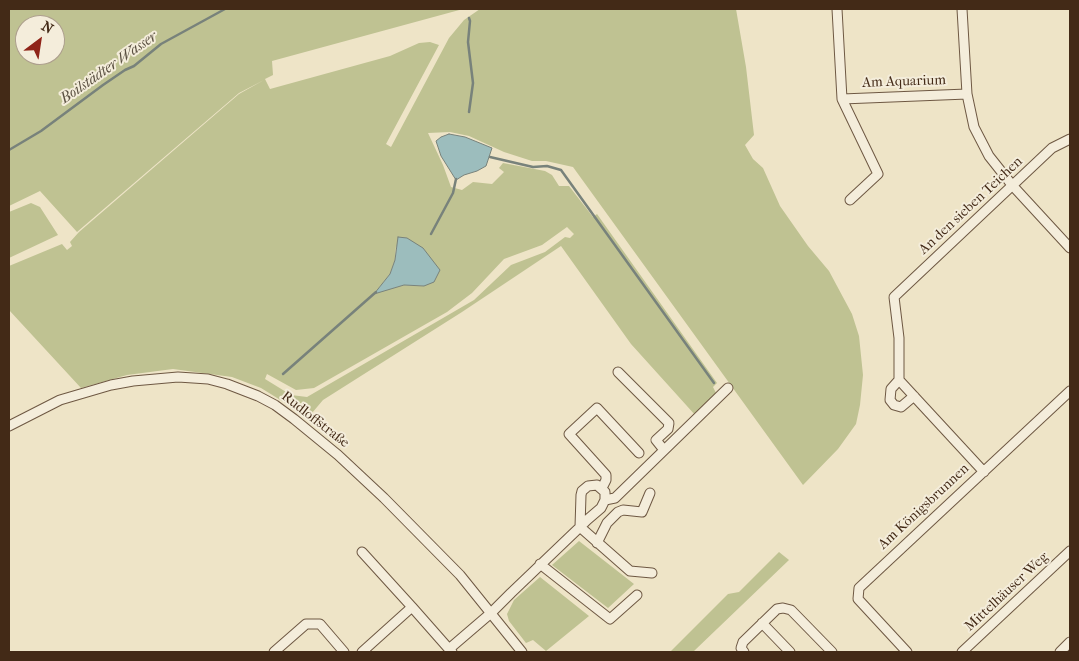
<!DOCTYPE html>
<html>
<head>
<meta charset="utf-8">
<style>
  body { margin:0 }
  #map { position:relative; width:1079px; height:661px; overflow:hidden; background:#eee4c7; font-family:"IM FELL French Canon",serif }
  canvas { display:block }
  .frame { position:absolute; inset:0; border:10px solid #432a17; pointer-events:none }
  .north { position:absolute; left:15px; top:15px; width:50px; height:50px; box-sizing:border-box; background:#f4eddb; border:1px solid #ad9f8d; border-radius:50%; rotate:31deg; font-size:14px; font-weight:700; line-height:20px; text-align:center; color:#432a17 }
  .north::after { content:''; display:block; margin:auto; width:18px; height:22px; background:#8f2418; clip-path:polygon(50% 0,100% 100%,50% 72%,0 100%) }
</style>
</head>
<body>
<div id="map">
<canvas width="1079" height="661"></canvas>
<div class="frame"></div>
<div class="north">N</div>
</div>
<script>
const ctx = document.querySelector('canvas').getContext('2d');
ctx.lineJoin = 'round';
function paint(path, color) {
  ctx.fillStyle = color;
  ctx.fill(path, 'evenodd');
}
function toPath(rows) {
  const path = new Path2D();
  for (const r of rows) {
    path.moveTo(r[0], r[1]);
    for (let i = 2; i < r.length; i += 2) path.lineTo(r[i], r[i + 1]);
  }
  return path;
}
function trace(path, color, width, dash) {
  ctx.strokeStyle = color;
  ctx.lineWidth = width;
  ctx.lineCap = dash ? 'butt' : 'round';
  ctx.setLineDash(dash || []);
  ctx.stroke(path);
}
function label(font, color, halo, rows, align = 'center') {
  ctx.font = font + ' "IM FELL French Canon",serif';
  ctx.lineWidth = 4;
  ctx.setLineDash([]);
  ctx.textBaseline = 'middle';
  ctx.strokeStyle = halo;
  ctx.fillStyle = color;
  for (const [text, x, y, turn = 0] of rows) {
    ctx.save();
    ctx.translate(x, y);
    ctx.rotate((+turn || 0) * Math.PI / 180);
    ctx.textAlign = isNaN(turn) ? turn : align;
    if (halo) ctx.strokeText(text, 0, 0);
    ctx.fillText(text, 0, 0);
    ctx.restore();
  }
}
paint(toPath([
  [9,9,463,9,272,61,273,75,265,79,270,89,390,56,419,43,430,42,439,45,386,144,391,147,449,38,464,20,480,9,736,9,746,67,754,135,745,145,753,159,763,168,780,206,808,246,829,271,852,314,859,336,863,375,860,405,856,424,838,449,803,485,573,167,546,161,532,161,504,152,469,136,450,132,428,133,443,165,451,187,462,190,473,182,492,184,504,172,499,168,503,163,545,171,552,175,559,186,569,186,593,217,597,214,717,383,713,387,717,395,696,416,631,344,561,246,462,312,323,400,312,413,303,414,261,388,232,377,173,369,127,375,81,388,9,310,9,266,62,244,67,250,72,246,70,242,79,232,239,94,264,80,239,93,77,232,40,191,9,206],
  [25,25,55,25,55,55,25,55],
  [567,227,574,234,570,238,565,237,545,252,511,265,474,300,307,397,291,395,265,379,267,374,296,390,314,388,447,312,472,293,504,259,542,245],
  [396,246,424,286,404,285,375,293,390,274,395,260],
  [31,203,40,207,58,235,9,258,9,212],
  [579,541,634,584,608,608,552,565],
  [779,552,789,560,694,651,695,652,670,652,728,594,739,592],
  [540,577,589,616,546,651,533,640,526,643,509,621,507,614,514,600]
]), '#bfc292');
const water = toPath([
  [449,134,465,137,492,148,486,166,477,171,464,175,456,180,441,156,436,141,441,137,449,134],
  [398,237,407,238,423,248,440,270,434,282,424,286,404,285,374,294,390,274,395,260,398,237]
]);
paint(water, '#9cbdbd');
trace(water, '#78827b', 1);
trace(toPath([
  [469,18,470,21,468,42,473,83,469,112],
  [9,150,41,131,103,85,125,70,134,66,161,44,225,9],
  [490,157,533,167,547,166,561,170,714,383],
  [431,234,453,193,456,179],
  [283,374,376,292]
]), '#78827b', 2.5);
const minor = toPath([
  [837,9,842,99,878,174,850,200],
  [962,9,967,94,974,127,989,156,1012,185,1070,248],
  [842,99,967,94],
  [618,372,669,423,668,429,656,440,664,450],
  [899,380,984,472],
  [914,396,901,407,894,405,890,400,891,389,899,380,899,338,894,297,1052,148,1070,139],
  [9,426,60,400,111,385,133,381,178,377,208,379,227,384,258,396,275,405,294,419,338,455,384,498,460,575,522,652],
  [602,488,606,480,606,475,569,434,597,408,639,453],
  [605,500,615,498,728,388],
  [597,543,607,523,618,512,623,510,642,512,650,493],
  [362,552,412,607],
  [540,564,610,619,637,595],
  [762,623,790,652],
  [274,652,306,624,320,624,344,652],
  [362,652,412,607,449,649],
  [452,652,449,649,491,613,511,593,580,527,587,520,601,508,605,500,605,492,597,485,588,486,582,491,581,495,580,527,630,571,652,573],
  [744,652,741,648,743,642,777,609,783,608,791,610,832,652],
  [907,652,858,599,859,588,1070,391],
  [962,652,1070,551],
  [1060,652,1070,642]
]);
trace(minor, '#6e5843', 11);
trace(minor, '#f4eddb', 9);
label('14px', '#432a17', '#f4eddb', [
  ["Am Aquarium",904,82,-2],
  ["An den sieben Teichen",971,206,-43],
  ["Rudloffstraße",315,420,38],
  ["Am Königsbrunnen",924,507,-43],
  ["Mittelhäuser Weg",1007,592,-43]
]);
label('italic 15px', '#594f40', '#f4eddb', [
  ["Boilstädter Wasser",109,68,-35]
]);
</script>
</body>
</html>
